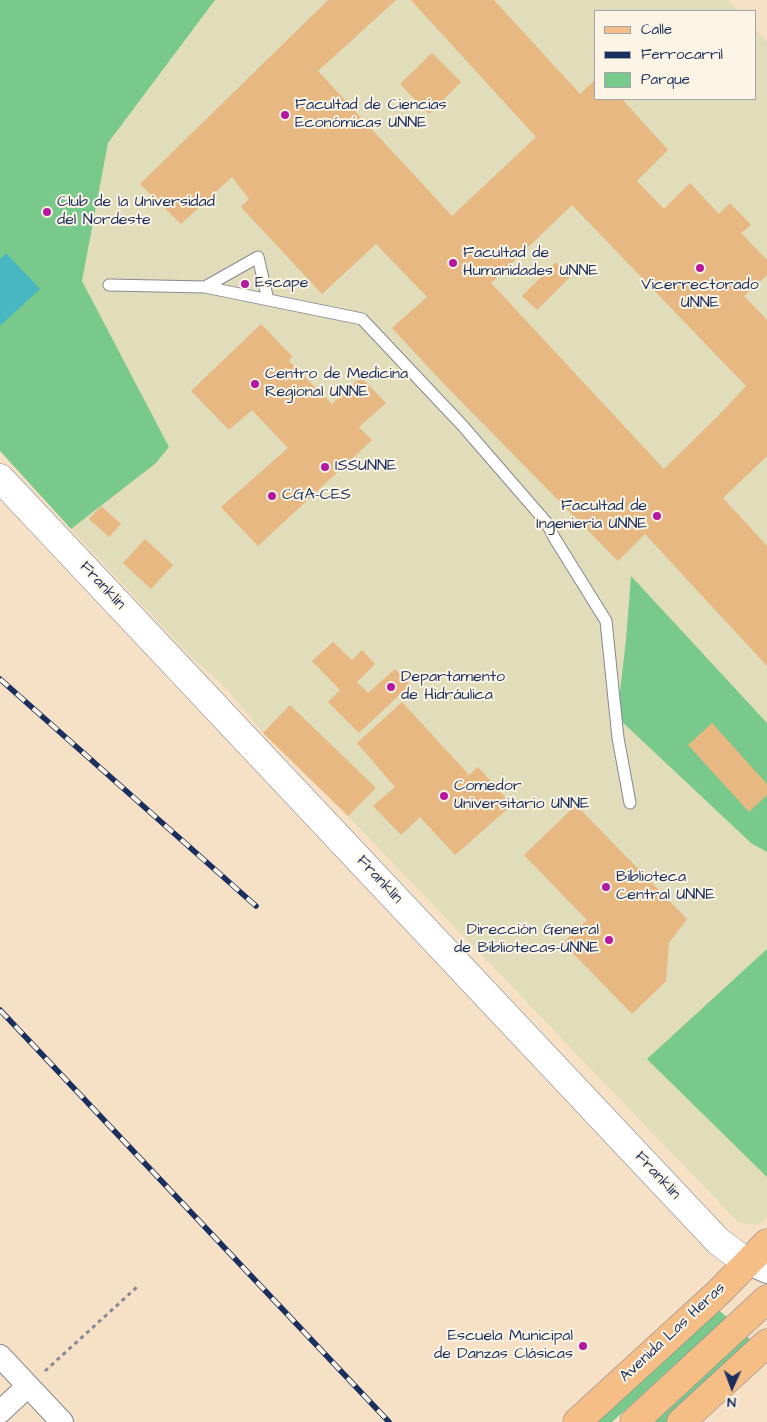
<!DOCTYPE html>
<html>
<head>
<meta charset="utf-8">
<style>
  body { margin:0 }
  #map { position:relative; width:767px; height:1422px; overflow:hidden; background:#f6e1c6; font-family:"Architects Daughter",sans-serif }
  canvas { display:block }
  .legend { position:absolute; left:594px; top:10px; width:162px; height:90px; box-sizing:border-box; background:#fcf5e5; border:1px solid #a2a6af; margin:0; padding:6px 9px; list-style:none; font-size:15px; color:#1b2f5e }
  .legend li { display:flex; align-items:center; gap:10px; height:25px }
  .legend b { width:25px; border:1px solid #a2a6af }
  .north { position:absolute; left:707px; top:1362px; width:50px; height:50px; -webkit-text-stroke:4px #fcf5e5; paint-order:stroke; rotate:182deg; font-size:14px; font-weight:700; line-height:20px; text-align:center; color:#1b2f5e }
  .north::after { content:''; display:block; margin:auto; width:18px; height:22px; background:#1b2f5e; clip-path:polygon(50% 0,100% 100%,50% 72%,0 100%) }
</style>
</head>
<body>
<div id="map">
<canvas width="767" height="1422"></canvas>
<ul class="legend">
<li><b style="height:6px;background:#f6be87"></b>Calle</li>
<li><b style="height:6px;background:#1b2f5e"></b>Ferrocarril</li>
<li><b style="height:14px;background:#78c98b"></b>Parque</li>
</ul>
<div class="north">N</div>
</div>
<script>
const ctx = document.querySelector('canvas').getContext('2d');
ctx.lineJoin = 'round';
function paint(path, color) {
  ctx.fillStyle = color;
  ctx.fill(path, 'evenodd');
}
function toPath(rows) {
  const path = new Path2D();
  for (const r of rows) {
    path.moveTo(r[0], r[1]);
    for (let i = 2; i < r.length; i += 2) path.lineTo(r[i], r[i + 1]);
  }
  return path;
}
function trace(path, color, width, dash) {
  ctx.strokeStyle = color;
  ctx.lineWidth = width;
  ctx.lineCap = dash ? 'butt' : 'round';
  ctx.setLineDash(dash || []);
  ctx.stroke(path);
}
function label(font, color, halo, rows, align = 'center') {
  ctx.font = font + ' "Architects Daughter",sans-serif';
  ctx.lineWidth = 4;
  ctx.setLineDash([]);
  ctx.textBaseline = 'middle';
  ctx.strokeStyle = halo;
  ctx.fillStyle = color;
  for (const [text, x, y, turn = 0] of rows) {
    ctx.save();
    ctx.translate(x, y);
    ctx.rotate((+turn || 0) * Math.PI / 180);
    ctx.textAlign = isNaN(turn) ? turn : align;
    if (halo) ctx.strokeText(text, 0, 0);
    ctx.fillText(text, 0, 0);
    ctx.restore();
  }
}
paint(toPath([
  [215,0,728,0,738,11,596,11,596,99,756,99,756,30,767,42,767,1217,759,1225,739,1223,348,816,263,733,227,689,191,657,71,529,156,463,169,447,82,281,108,143]
]), '#e1dcba');
paint(toPath([
  [0,0,215,0,108,143,82,281,169,447,156,463,71,529,0,451],
  [631,576,767,723,767,852,751,843,617,717,626,640],
  [767,949,767,1177,647,1059],
  [716,1308,727,1317,612,1422,595,1422],
  [745,1335,754,1342,668,1422,651,1422]
]), '#78c98b');
paint(toPath([
  [6,253,40,289,0,326,0,259]
]), '#48b7c1');
paint(toPath([
  [328,0,396,0,318,71,452,216,536,137,411,0,494,0,580,94,596,79,596,99,622,99,668,150,637,181,664,209,690,183,719,214,730,203,751,225,741,233,767,260,767,275,744,296,767,320,767,456,723,498,767,546,767,666,645,534,618,561,443,383,392,328,427,297,376,244,322,294,241,207,249,199,232,177,181,224,140,184],
  [572,205,746,386,719,415,664,469,491,283],
  [432,53,461,82,429,114,400,84],
  [556,262,570,277,537,310,522,296],
  [261,324,292,356,289,361,332,404,361,377,386,403,359,427,372,440,258,546,221,507,288,448,252,410,229,430,191,391],
  [101,506,121,524,109,537,89,519],
  [145,539,173,565,151,589,123,563],
  [333,642,352,660,362,650,375,664,357,682,368,693,395,669,410,685,359,733,328,702,340,690,312,661],
  [402,702,469,775,478,767,512,805,455,855,420,817,401,835,373,806,395,787,357,743],
  [290,705,376,788,348,816,263,733],
  [712,723,767,784,767,795,749,812,688,745],
  [576,805,687,919,669,943,666,981,632,1014,563,943,587,920,524,855]
]), '#e7b881');
const service = toPath([
  [109,285,205,287,362,319,462,425,546,522,555,539,606,621,618,738,630,803],
  [205,287,258,257,268,300]
]);
const minor = toPath([
  [747,1263,767,1272],
  [0,1356,62,1422],
  [0,1412,28,1386]
]);
const tertiary = toPath([
  [0,478,718,1241,747,1263]
]);
const primary = toPath([
  [577,1422,719,1292,767,1243],
  [634,1422,767,1299],
  [681,1422,767,1343]
]);
trace(service, '#888892', 13);
trace(minor, '#888892', 24);
trace(tertiary, '#888892', 29);
trace(primary, '#888892', 29);
trace(toPath([
  [45,1371,137,1287]
]), '#888892', 3, [4, 4]);
trace(service, '#fff', 11);
trace(minor, '#fff', 22);
trace(tertiary, '#fff', 28);
trace(primary, '#f6be87', 28);
const rail = toPath([
  [0,679,256,906],
  [0,1010,389,1422]
]);
trace(rail, '#1b2f5e', 5.5);
trace(rail, '#fcf5e5', 4, [11]);
for (const [x, y, r, color] of [
  [285,115,5,"#b5179e"],
  [47,212,5,"#b5179e"],
  [453,263,5,"#b5179e"],
  [700,268,5,"#b5179e"],
  [245,284,5,"#b5179e"],
  [255,384,5,"#b5179e"],
  [325,467,5,"#b5179e"],
  [272,496,5,"#b5179e"],
  [657,516,5,"#b5179e"],
  [391,687,5,"#b5179e"],
  [444,796,5,"#b5179e"],
  [606,887,5,"#b5179e"],
  [609,940,5,"#b5179e"],
  [583,1346,5,"#b5179e"]
]) {
  const dot = new Path2D();
  dot.arc(x, y, r, 0, 2 * Math.PI);
  ctx.fillStyle = color;
  ctx.fill(dot);
  trace(dot, '#fcf5e5', 2);
}
label('16px', '#1b2f5e', '#fcf5e5', [
  ["Facultad de Ciencias",295,106],
  ["Económicas UNNE",295,124],
  ["Club de la Universidad",57,203],
  ["del Nordeste",57,221],
  ["Facultad de",463,254],
  ["Humanidades UNNE",463,272],
  ["Escape",255,284],
  ["Vicerrectorado",700,286,"center"],
  ["UNNE",700,304,"center"],
  ["Centro de Medicina",265,375],
  ["Regional UNNE",265,393],
  ["ISSUNNE",335,467],
  ["CGA-CES",282,496],
  ["Facultad de",647,507,"right"],
  ["Ingeniería UNNE",647,525,"right"],
  ["Departamento",401,678],
  ["de Hidráulica",401,696],
  ["Comedor",454,787],
  ["Universitario UNNE",454,805],
  ["Biblioteca",616,878],
  ["Central UNNE",616,896],
  ["Dirección General",599,931,"right"],
  ["de Bibliotecas-UNNE",599,949,"right"],
  ["Escuela Municipal",573,1337,"right"],
  ["de Danzas Clásicas",573,1355,"right"]
], 'left');
label('16px', '#1b2f5e', '#fcf5e5', [
  ["Franklin",102,586,47],
  ["Franklin",379,880,47],
  ["Franklin",657,1176,47],
  ["Avenida Las Heras",673,1333,-43]
]);
</script>
</body>
</html>
